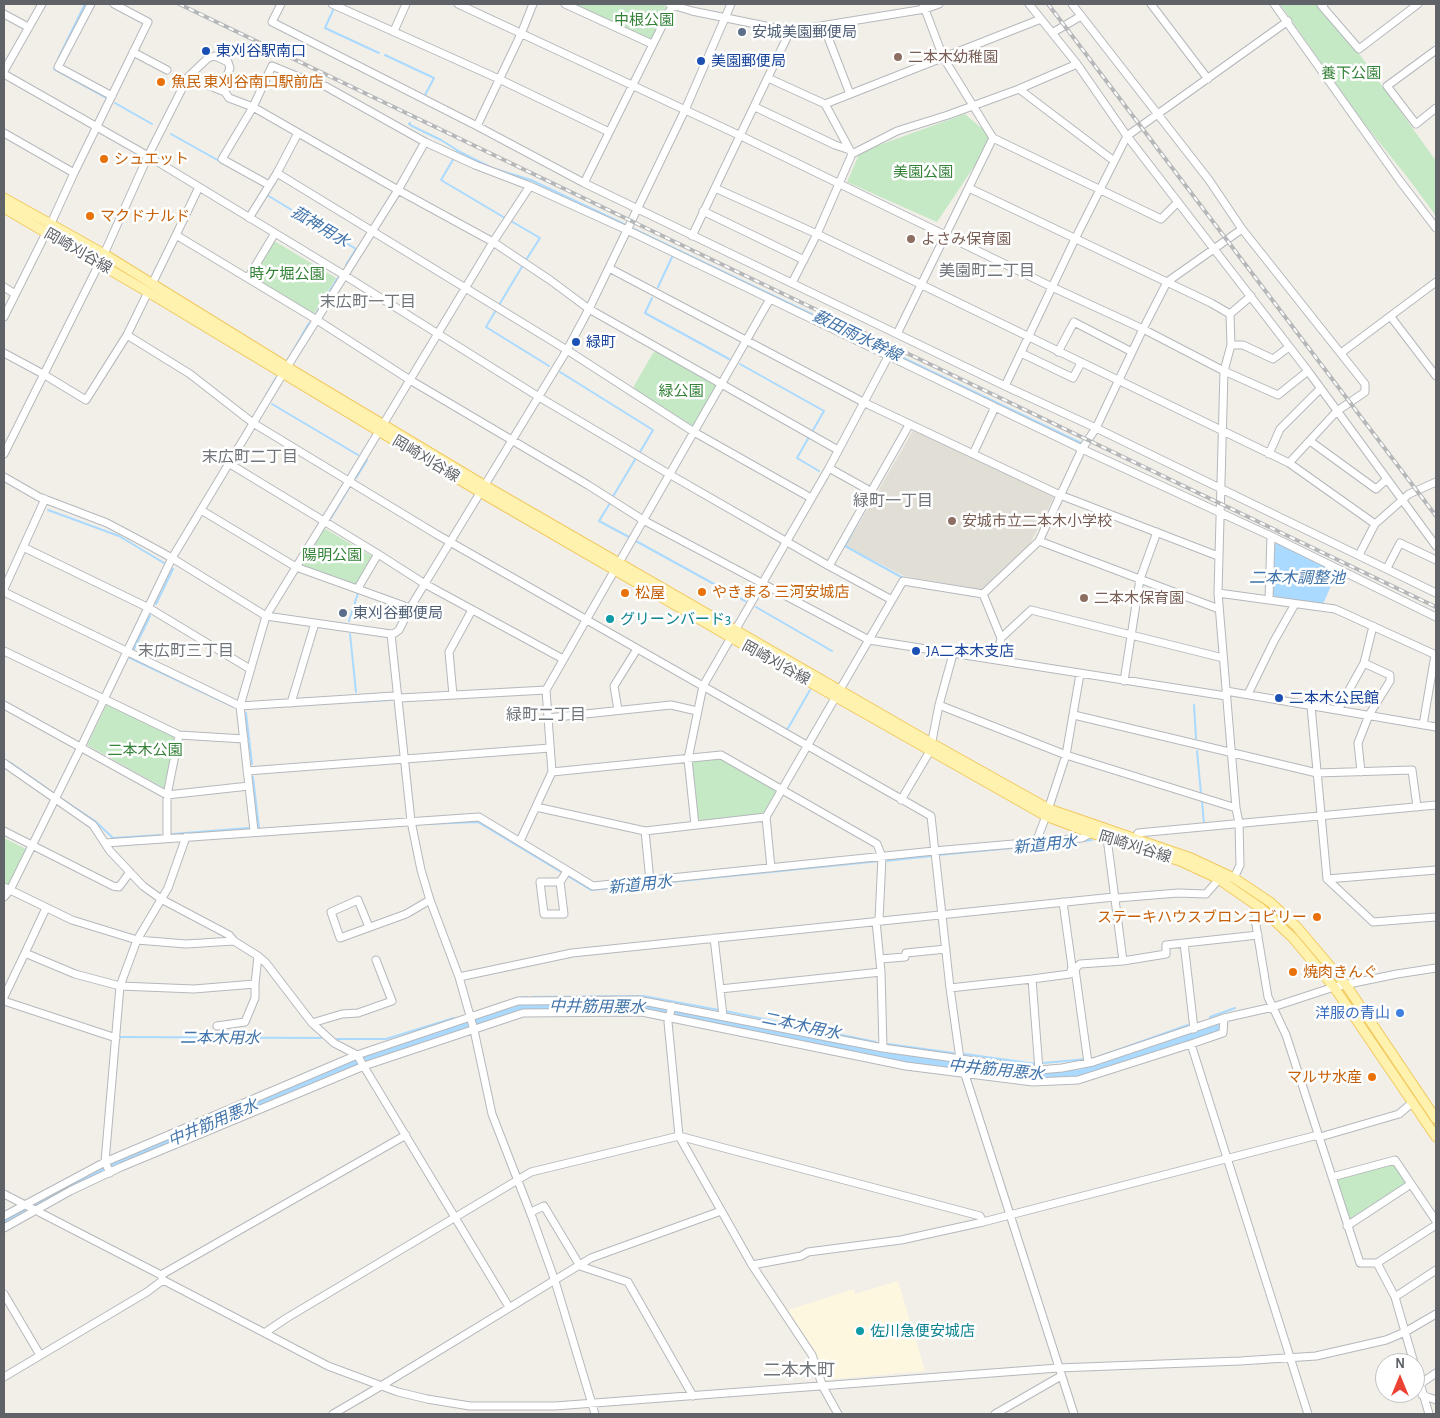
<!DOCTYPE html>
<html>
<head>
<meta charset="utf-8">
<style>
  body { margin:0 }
  #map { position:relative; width:1440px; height:1418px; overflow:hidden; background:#f1efe8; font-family:"Alegreya Sans",sans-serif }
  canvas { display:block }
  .frame { position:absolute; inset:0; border:5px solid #5f6368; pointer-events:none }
  .north { position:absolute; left:1375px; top:1353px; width:50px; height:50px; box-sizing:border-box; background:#fff; border:1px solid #bfc1c3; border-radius:50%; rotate:0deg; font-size:14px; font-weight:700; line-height:20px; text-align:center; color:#5f6368 }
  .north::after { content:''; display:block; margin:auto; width:18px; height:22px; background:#ea4335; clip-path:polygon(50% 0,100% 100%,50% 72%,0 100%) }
</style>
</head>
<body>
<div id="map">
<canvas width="1440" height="1418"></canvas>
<div class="frame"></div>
<div class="north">N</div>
</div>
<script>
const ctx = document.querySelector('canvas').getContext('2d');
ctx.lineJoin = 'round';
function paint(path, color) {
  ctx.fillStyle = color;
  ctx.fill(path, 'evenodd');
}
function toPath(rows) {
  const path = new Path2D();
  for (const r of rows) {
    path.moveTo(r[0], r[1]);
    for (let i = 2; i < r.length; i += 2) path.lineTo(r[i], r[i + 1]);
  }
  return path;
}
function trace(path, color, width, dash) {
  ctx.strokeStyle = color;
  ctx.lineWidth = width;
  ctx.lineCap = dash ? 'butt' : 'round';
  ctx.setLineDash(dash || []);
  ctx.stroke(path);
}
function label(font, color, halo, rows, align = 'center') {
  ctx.font = font + ' "Alegreya Sans","Noto Sans JP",sans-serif';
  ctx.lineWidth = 5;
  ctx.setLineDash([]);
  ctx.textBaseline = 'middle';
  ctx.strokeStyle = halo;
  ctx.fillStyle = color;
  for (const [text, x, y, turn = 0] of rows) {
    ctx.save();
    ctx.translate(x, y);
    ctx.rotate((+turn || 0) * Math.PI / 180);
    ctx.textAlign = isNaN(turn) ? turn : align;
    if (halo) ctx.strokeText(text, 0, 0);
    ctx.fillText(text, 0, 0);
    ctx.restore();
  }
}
paint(toPath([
  [898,1281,925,1371,824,1380,812,1347,788,1310,854,1289,855,1294]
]), '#fef7e0');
paint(toPath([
  [914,429,1054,497,1030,544,984,590,904,576,846,546]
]), '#e1ded6');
paint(toPath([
  [572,4,662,4,667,9,652,39,649,40],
  [1280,4,1321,4,1355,48,1436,161,1436,216,1408,178,1363,122],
  [965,114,993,138,937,222,847,182,860,152],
  [272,242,276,242,336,278,313,315,252,279,252,275],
  [657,351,715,384,716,387,693,425,690,425,634,390,634,386,653,353],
  [324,528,373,557,357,585,301,565],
  [107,704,175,737,164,788,87,745],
  [720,758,775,789,777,793,766,813,763,815,701,821,698,819,692,763,694,761],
  [4,838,28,850,9,885,4,882],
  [1391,1161,1409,1181,1345,1222,1332,1177]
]), '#c5e8c5');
paint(toPath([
  [1277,543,1337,572,1323,604,1274,598,1273,596,1273,545]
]), '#aadaff');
trace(toPath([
  [334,8,325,28,379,53],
  [385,55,434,78,425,95],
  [58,59,85,4],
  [55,66,54,69,105,97],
  [115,103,152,124],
  [410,123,409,124,412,126,441,140,457,150,457,152],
  [171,134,264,186],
  [458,151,492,168,531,180,624,224],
  [454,158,441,180,505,218],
  [267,195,356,249,346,265],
  [511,221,540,238,526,260],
  [634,229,1081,443],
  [658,287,673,255],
  [652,298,645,313,729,359],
  [499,305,523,265],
  [496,310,486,327,549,366],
  [315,315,337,279],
  [289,358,309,323],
  [740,364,824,411,812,432],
  [560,372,653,430,640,452],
  [266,395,276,378],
  [272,404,358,455],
  [809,437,797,458,819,471],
  [356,478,367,460],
  [612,498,636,458],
  [610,503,599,521,629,537],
  [865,509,845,546,903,578],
  [48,510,119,536,164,563],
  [331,518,349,488],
  [634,540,745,601],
  [156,604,173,569],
  [756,607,832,651],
  [349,621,358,593],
  [350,634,356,692],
  [134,649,150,616],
  [130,658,234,707],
  [357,702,390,700],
  [1194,705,1196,738],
  [246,713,252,764],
  [787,730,810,690],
  [1197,751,1201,794],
  [11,763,52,792],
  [253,777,259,828],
  [62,799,95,821,113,838,160,835],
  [1202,801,1204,824],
  [425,824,478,822,591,890,880,861],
  [173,834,248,828],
  [1084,841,1092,840],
  [938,855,1044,845],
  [885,861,932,856],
  [532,997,643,996,719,1010],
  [519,998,527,997],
  [725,1011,876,1042],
  [1210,1017,1235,1008],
  [119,1037,321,1038],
  [337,1039,386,1039,454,1018],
  [888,1044,953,1053],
  [965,1054,1036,1064],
  [1092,1059,1188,1025],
  [1044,1063,1086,1059]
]), '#aadaff', 2);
trace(toPath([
  [4,1223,99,1171,365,1059,525,1007,642,1006,904,1059,1035,1076,1077,1074,1104,1067,1220,1028]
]), '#aadaff', 8);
const minor = toPath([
  [91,4,58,67,112,96],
  [281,4,272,22,477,126,584,183],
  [332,4,499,79,609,132],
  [458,4,741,136,1052,287,1143,329,1224,371,1278,395,1308,371],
  [565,4,652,44],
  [669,4,692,11,790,31,925,9,939,4],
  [673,4,584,183,1005,386,1096,428,1436,593],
  [923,4,943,57,993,138,1161,219,1178,202],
  [1029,4,1077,64,1127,136,1308,371,1436,546],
  [1072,4,1209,180,1242,229,1365,384,1365,392,1337,411,1289,463],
  [1151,4,1208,79],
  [1274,4,1400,181,1436,228],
  [1324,4,1321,5,1359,49,1418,4],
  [4,14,28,27],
  [824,27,850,94],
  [394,31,406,4],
  [1052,33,1081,16],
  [1436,50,1387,86,1416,124,1436,108],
  [133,52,167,70],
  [4,71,42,4],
  [4,74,148,156,344,275,539,397,669,474,829,566,892,600],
  [768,78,825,104,852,154],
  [1019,89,1114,161],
  [825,104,1041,19],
  [755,107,835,145,850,150],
  [477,126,521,34,533,4],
  [4,133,74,173,148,22,114,4],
  [425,142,398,190,493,242,550,280,589,309,838,450],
  [277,173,567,350,694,432,811,498],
  [269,185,222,159,253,107,272,66,311,82,325,86,425,142,475,165,530,186,627,230,1082,449,1271,536,1436,617],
  [715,188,817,234,1289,463,1375,524],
  [969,188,1211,303,1230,314],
  [703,211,804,260],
  [249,218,277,173,298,133],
  [176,235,199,187],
  [692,236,790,31],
  [609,268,865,403,1060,495,1218,556],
  [248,278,275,233],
  [792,283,817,234,852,154,897,131,948,115,1019,89,1077,64],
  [152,284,176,235,317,320,410,380,588,485,643,520,869,640,1226,696],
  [4,287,15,294],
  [1230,314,1231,345,1224,371,1218,593,1236,808,1239,823,1240,865,1234,878],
  [1230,314,1251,296],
  [4,317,53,219,74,173],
  [1391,317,1436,376],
  [897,334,993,138],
  [127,335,190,374,253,423,436,534,931,816,950,988,960,1059,1074,1414],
  [1231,345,1243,345,1273,359,1289,347],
  [1058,352,1074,322,1132,352],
  [4,353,43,374,86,400,127,335,148,292],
  [1021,353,1073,378,1081,363],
  [1341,353,1436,282],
  [1005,386,1075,239,1127,136,1288,21],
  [1310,441,1376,489,1387,479],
  [4,454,104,254,148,156,188,77,208,58,215,56,228,62,230,68,221,90],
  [973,454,995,407],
  [1269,454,1280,429,1320,389],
  [230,464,378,554,425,584,563,659],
  [829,468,872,492],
  [4,477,39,497,107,523,141,541,172,558,266,616,391,634,395,633,399,630,410,608,567,350,589,309,685,110,731,4],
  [201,510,296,567,410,608],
  [1039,541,1219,609],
  [23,547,149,608,250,669],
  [1359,555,1375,524,1409,494,1436,482],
  [829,566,909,425],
  [1387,568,1400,543,1436,560],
  [358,588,378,554],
  [4,589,45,499],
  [4,592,240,706,394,696,400,698,546,690],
  [1218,593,1335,609,1436,655],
  [983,594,1039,541,1082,449,1096,428,1143,329,1167,282,1242,229],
  [983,594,1001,638,997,660],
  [1269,600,1271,536],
  [391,634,411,821,421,870,430,900,459,977,474,1030,492,1114,532,1217,555,1281,595,1414],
  [1001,638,1031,610,1223,658],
  [4,651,179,735,244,739],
  [1124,681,1140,579,1157,532],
  [1226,691,1436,727],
  [1248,694,1274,641,1295,604],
  [453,695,449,652,472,610],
  [291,703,315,623],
  [4,705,167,795,249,786],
  [939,705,1066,755,1236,808],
  [1311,706,1327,879,1373,922,1436,917],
  [618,710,614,686,637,649],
  [1338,710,1364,663,1373,626],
  [1074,715,1317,773,1412,770,1417,807],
  [547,718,671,705,697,711],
  [1423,725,1435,655],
  [4,763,93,825,110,851,143,886,161,899,229,935,234,941,258,956,266,963,312,1023,334,1043,357,1055,509,1307],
  [247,771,550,748],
  [552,772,721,755,877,844,882,857,879,920],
  [1361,772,1358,743,1369,715,1390,681,1390,675,1364,663],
  [901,800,930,751,939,705,953,654],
  [536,807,645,831,766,817],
  [695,825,688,759,703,686,829,468,889,355],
  [4,831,113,886,119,887,130,872],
  [254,831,240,706,266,616,349,481,493,242,530,186],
  [645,831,650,881],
  [167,838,167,795,179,735],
  [1107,838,1123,961],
  [1135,839,1138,833,1436,805],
  [520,841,552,772,546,690,770,299],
  [105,843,479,817,593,886,934,851,1082,838,1091,833],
  [1033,843,1038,837,1046,816,1066,755,1080,674],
  [771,868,766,817,903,581,983,594],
  [1327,879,1436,870],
  [560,882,564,914,544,914,540,882,560,882,567,871],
  [4,887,72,920,137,940,186,944,234,941],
  [4,897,10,890,81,747,172,558,287,367,398,190,253,107,229,98,225,92,188,77],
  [46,908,25,953,75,974,120,986,194,989,255,984,258,956],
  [1262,909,1255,919,1268,997,1286,1035,1360,1263,1377,1263,1436,1225],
  [876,921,881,972,883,1048],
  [369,927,358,900,331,912,340,938,406,914,430,900],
  [714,938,720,989,881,972],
  [1184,943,1194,1029],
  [880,959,905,957,906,953,946,949],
  [1072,967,1075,969,1080,964,1123,961,1166,954,1166,945,1258,935],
  [1075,969,1088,1063],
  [459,977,572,953,1114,897,1117,898,1178,893,1206,894,1219,879],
  [1032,979,1070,974,1072,967,1063,902],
  [950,988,1032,979,1039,1070],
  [720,989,723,1016],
  [4,997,25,953],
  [4,1001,116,1038],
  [672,1006,668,1022,679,1136,752,1265,812,1355,823,1387,838,1414],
  [312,1023,342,1014,358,1013,392,1001,376,960],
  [217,1026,245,1022,255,998,255,983],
  [1191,1044,1223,1033,1224,1018],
  [110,1173,105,1162,120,986,137,940,168,888,186,837],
  [1332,1177,1395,1160,1436,1221],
  [4,1194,161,1275,163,1280,328,1366,398,1392,427,1399,470,1406,555,1406,1058,1368,1240,1361,1316,1356,1386,1340,1405,1332,1436,1314],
  [531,1212,544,1206,580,1266,628,1282,693,1396],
  [4,1216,105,1162,357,1055,518,1001,638,1000,883,1048,1039,1070,1062,1068,1093,1062,1224,1018,1273,1007,1334,987,1397,974,1436,968],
  [1347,1226,1411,1184],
  [4,1228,70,1191,121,1167,364,1066,523,1013,642,1012,906,1066,1033,1082,1078,1080,1191,1044,1308,1414],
  [1377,1263,1395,1297,1414,1363],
  [752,1265,801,1256,808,1252,901,1240,983,1222,1314,1136,1320,1137,1399,1114,1413,1102],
  [161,1275,406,1135],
  [4,1294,40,1355],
  [1395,1297,1436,1270],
  [266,1332,285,1319,531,1172,679,1136,980,1216,983,1222],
  [1415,1366,1429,1414],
  [4,1377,147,1292,163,1280],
  [1420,1384,1436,1373],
  [1422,1395,1436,1400],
  [333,1414,381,1386,591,1258,721,1211],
  [995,1414,1061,1376]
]);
const major = toPath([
  [4,198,104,254,287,367,484,485,931,743,1049,809,1191,858,1234,878,1270,902,1296,926,1346,985,1436,1119],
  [4,208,148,292,480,492,732,638,1046,816,1091,833,1180,861,1219,879,1230,887,1262,909,1293,938,1334,987,1436,1137]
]);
trace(minor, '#b5b8bc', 9);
trace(major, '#f2c960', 11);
trace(minor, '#fff', 7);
trace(major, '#fff2af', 9);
const rail = toPath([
  [179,4,1436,607],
  [1048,4,1436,516]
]);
trace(rail, '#b6b7b8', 4);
trace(rail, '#fff', 2, [5.5]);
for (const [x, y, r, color] of [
  [742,32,5,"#5c6f8a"],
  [206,51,5,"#1a4fb4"],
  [898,57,5,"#8d6e63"],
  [701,61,5,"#1a4fb4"],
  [161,82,5,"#e8710a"],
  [104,159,5,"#e8710a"],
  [90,216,5,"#e8710a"],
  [911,239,5,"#8d6e63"],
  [576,342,5,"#1a4fb4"],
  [952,521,5,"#8d6e63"],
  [702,592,5,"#e8710a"],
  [625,593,5,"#e8710a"],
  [1084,598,5,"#8d6e63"],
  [343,613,5,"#5c6f8a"],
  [610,619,5,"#0f9aa8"],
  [916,651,5,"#1a4fb4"],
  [1279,698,5,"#1a4fb4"],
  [1317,917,5,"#e8710a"],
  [1293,972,5,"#e8710a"],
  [1400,1013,5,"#3f7fe0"],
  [1372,1077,5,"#e8710a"],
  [860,1331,5,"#0f9aa8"]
]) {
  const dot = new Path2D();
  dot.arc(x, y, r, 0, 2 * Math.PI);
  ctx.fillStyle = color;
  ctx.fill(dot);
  trace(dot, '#fff', 2);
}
label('15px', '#348238', '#fff', [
  ["中根公園",644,20],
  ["養下公園",1351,73],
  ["美園公園",923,172],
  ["時ケ堀公園",287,274],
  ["緑公園",681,391],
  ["陽明公園",332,555],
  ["二本木公園",145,750]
]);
label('15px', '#4e5e75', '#fff', [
  ["安城美園郵便局",752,32],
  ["東刈谷郵便局",353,613]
], 'left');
label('15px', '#164399', '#fff', [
  ["東刈谷駅南口",216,51],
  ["美園郵便局",711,61],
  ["緑町",586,342],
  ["JA二本木支店",926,651],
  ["二本木公民館",1289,698]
], 'left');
label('15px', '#785e54', '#fff', [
  ["二本木幼稚園",908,57],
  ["よさみ保育園",921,239],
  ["安城市立二本木小学校",962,521],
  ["二本木保育園",1094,598]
], 'left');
label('15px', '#c56008', '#fff', [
  ["魚民 東刈谷南口駅前店",171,82],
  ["シュエット",114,159],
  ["マクドナルド",100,216],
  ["やきまる 三河安城店",712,592],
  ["松屋",635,593],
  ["ステーキハウスブロンコビリー",1307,917,"right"],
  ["焼肉きんぐ",1303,972],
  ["マルサ水産",1362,1077,"right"]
], 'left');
label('15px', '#5f6368', '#fff', [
  ["岡崎刈谷線",78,251,30],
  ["岡崎刈谷線",426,459,31],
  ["岡崎刈谷線",776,663,29],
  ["岡崎刈谷線",1135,847,17]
]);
label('15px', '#0d838f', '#fff', [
  ["グリーンバード3",620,619],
  ["佐川急便安城店",870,1331]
], 'left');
label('15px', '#366cbe', '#fff', [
  ["洋服の青山",1390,1013]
], 'right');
label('italic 16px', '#4174aa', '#fff', [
  ["菰神用水",320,227,31],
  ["薮田雨水幹線",857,336,26],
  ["二本木調整池",1297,578],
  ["新道用水",1045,845,-6],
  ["新道用水",640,885,-6],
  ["中井筋用悪水",597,1007,1],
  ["二本木用水",801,1026,12],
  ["二本木用水",220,1038],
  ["中井筋用悪水",996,1070,6],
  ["中井筋用悪水",213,1123,-23]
]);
label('16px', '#70757a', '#fff', [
  ["美園町二丁目",987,271],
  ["末広町一丁目",368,302],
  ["末広町二丁目",250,457],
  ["緑町一丁目",893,501],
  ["末広町三丁目",186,651],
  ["緑町二丁目",546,715]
]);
label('18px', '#70757a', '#fff', [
  ["二本木町",799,1371]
]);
</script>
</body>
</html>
